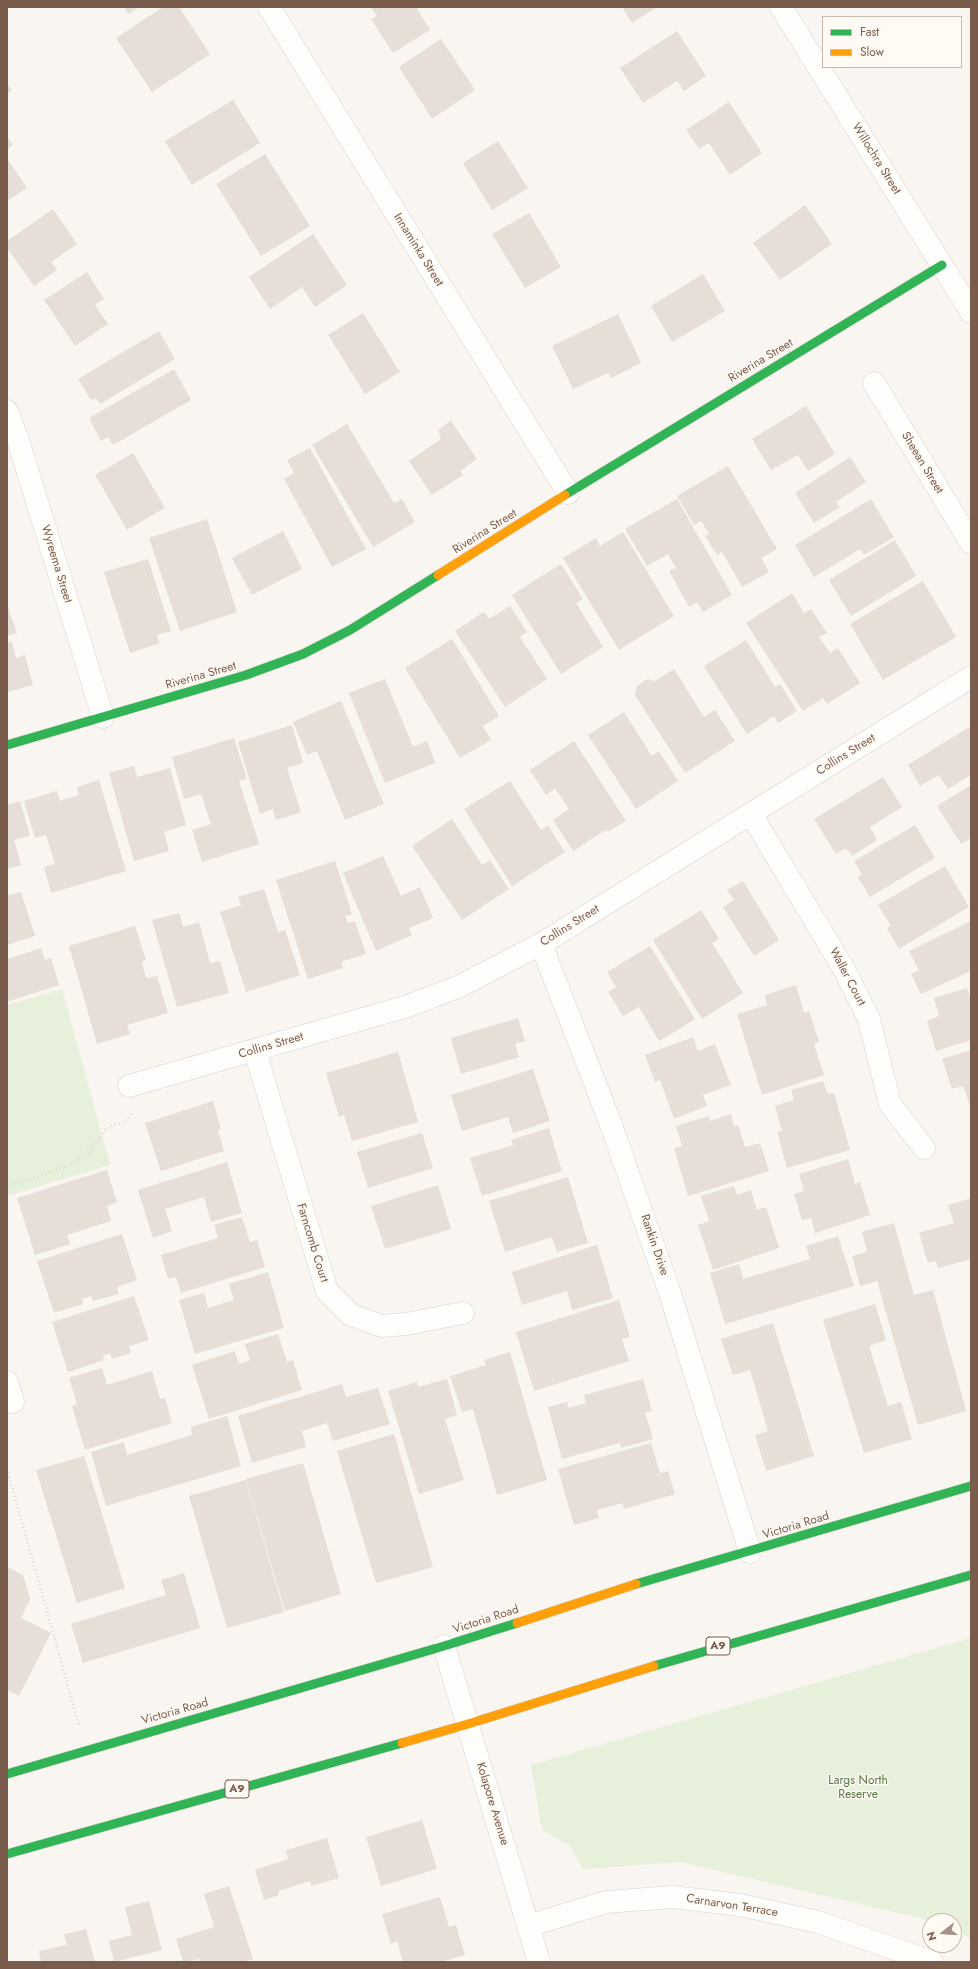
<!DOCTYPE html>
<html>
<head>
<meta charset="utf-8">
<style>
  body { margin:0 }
  #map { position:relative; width:978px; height:1969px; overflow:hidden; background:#f9f5f0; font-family:Jost,sans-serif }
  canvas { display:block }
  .frame { position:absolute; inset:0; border:8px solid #7a5c4d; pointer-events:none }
  .legend { position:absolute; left:822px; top:16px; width:140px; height:52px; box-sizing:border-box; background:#fffaf3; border:1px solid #cabbb1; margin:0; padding:5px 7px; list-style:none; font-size:12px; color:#7a5c4d }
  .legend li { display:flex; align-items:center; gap:8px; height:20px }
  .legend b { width:20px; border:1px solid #cabbb1 }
  .north { position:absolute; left:922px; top:1913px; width:40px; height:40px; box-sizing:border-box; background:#fffaf3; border:1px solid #cabbb1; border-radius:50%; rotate:253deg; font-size:11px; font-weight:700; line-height:16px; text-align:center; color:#7a5c4d }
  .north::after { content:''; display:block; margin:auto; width:14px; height:18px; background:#a69286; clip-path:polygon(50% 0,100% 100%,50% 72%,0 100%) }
</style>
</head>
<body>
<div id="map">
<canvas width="978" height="1969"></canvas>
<div class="frame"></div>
<ul class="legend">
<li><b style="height:5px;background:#30b455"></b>Fast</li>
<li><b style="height:5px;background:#ff9f0a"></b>Slow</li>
</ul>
<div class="north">N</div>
</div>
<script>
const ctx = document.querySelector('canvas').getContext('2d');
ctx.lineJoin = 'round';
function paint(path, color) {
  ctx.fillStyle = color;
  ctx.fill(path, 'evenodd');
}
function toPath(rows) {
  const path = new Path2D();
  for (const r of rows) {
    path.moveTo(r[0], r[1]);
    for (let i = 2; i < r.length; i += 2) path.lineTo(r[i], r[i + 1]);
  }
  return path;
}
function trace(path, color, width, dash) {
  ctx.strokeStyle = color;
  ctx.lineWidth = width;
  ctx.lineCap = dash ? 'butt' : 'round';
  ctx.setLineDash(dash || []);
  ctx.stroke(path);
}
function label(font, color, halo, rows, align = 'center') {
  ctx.font = font + ' Jost,sans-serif';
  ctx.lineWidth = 3;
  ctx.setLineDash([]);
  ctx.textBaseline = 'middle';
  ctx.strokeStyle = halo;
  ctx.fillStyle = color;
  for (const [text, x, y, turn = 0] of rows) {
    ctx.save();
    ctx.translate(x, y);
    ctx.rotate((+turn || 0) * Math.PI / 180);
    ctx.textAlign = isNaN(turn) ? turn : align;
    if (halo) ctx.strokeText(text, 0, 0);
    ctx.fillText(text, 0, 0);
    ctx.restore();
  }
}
paint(toPath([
  [62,989,110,1165,7,1196,7,1005],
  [971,1638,971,1938,954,1930,954,1921,933,1921,680,1862,583,1869,570,1846,542,1830,531,1765]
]), '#e7f0db');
paint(toPath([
  [124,7,140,7,128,14],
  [163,7,179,7,210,54,152,92,116,38],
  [371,7,416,7,430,30,393,53,371,19,377,16],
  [622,7,657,7,632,23],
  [677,31,706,76,684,91,677,81,643,103,620,68],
  [441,39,475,90,432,119,399,67],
  [7,83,12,90,7,94],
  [233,100,260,143,192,185,165,141],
  [729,102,762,153,730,175,709,143,699,149,686,130],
  [7,137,13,145,7,149],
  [498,141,528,188,492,210,463,163],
  [265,154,310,226,261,256,216,184],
  [7,158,27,188,7,201],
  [805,205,832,244,780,280,753,243],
  [53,209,77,244,51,262,57,270,34,286,7,248,7,241],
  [529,213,561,267,525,288,492,234],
  [313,234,347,285,315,307,302,287,270,309,249,277],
  [87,272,104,299,95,305,108,324,75,346,44,300],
  [703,274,725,311,672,342,651,306],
  [363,313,400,372,365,394,328,335],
  [618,314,641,363,611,378,608,373,573,389,552,346],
  [159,331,175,359,100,404,96,398,91,400,78,379],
  [174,369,191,400,113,445,108,437,101,441,89,418],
  [806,406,835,454,808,471,798,455,771,470,752,439],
  [451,421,477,459,460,471,463,475,432,495,409,461,441,439,438,430],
  [347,424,394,503,402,499,415,522,373,547,312,445],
  [310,448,366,549,332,567,284,479,294,473,287,460],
  [133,453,165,508,127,530,95,475],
  [850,457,866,482,836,502,840,507,814,523,795,493],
  [728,466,777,549,761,558,769,572,742,587,722,552,717,555,705,536,709,534,701,521,694,525,677,496],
  [677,499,732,595,703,612,697,602,689,607,669,571,676,568,668,554,647,566,625,529],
  [871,499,894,537,864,555,860,549,814,577,795,545],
  [207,519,237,612,180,631,149,538],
  [283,531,302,569,252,595,232,558],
  [623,532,674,616,619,650,563,558,596,538,600,546],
  [895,540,916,576,851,616,829,580],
  [148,559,171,631,157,635,160,643,130,653,104,572],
  [561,564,583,599,576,603,603,647,561,674,512,595],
  [923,581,956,637,883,680,850,624],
  [792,593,804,613,811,609,827,633,819,637,830,653,838,648,860,683,827,704,823,698,803,711,746,623],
  [7,605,17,633,7,636],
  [510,606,527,632,520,637,547,679,505,707,455,631,484,612,489,619],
  [452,639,499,716,483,726,491,740,460,758,405,668],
  [746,640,775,687,780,684,797,711,778,723,774,716,747,734,704,666],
  [12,642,16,658,25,655,33,685,7,692,7,643],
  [674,669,704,717,715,710,735,741,685,773,635,695,637,686,647,679,655,681],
  [385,679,413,747,427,741,435,763,385,783,349,693],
  [341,701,384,804,345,820,317,751,307,755,293,722],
  [624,712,652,756,659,751,678,781,636,809,588,735],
  [292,725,303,763,287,768,301,812,276,820,273,809,260,814,238,742],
  [971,726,971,775,948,789,939,775,920,786,908,765],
  [234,738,247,779,239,781,259,844,202,862,192,830,211,824,201,794,184,799,172,757],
  [574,741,626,821,607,832,606,830,573,851,553,820,569,809,555,788,546,795,530,770],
  [134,766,137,777,170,768,186,825,164,832,169,851,134,861,109,773],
  [883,777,902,807,870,827,877,840,852,856,846,848,836,854,814,819],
  [99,780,126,871,51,893,44,867,55,864,46,835,35,838,24,801,57,791,60,801,79,795,77,787],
  [510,781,541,830,548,825,565,852,512,886,464,809],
  [971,785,971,838,961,844,937,806],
  [20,801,30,836,14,840,21,865,7,869,7,805],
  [452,819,482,865,490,860,509,889,462,920,412,846],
  [915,825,935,858,870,897,858,877,862,874,854,861],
  [383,856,401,896,420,887,433,918,409,928,412,935,376,951,343,873],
  [335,861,352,914,345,916,348,923,355,921,366,954,341,962,343,968,308,979,276,880],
  [945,866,969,907,899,949,887,928,891,926,878,905],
  [743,881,779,940,754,956,723,907,734,900,727,890],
  [264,889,278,932,285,930,300,975,246,992,220,912,241,905,238,897],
  [21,892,35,936,7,945,7,896],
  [701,910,719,939,712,943,743,993,702,1019,653,940],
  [179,913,183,927,199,922,210,963,220,961,229,993,177,1007,152,920],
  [971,921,971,971,921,994,911,974,919,970,909,951],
  [135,926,146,960,142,963,146,978,157,976,168,1013,127,1025,130,1034,97,1044,69,946],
  [650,946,695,1019,659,1041,639,1007,623,1016,608,992,616,987,607,972],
  [41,948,45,960,51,958,59,985,7,1002,7,959],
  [796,985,804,1013,809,1011,819,1042,814,1044,824,1075,762,1095,737,1014,767,1005,765,995],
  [967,988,971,999,971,1040,936,1051,927,1021,939,1016,934,998],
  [518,1018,525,1041,515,1044,519,1057,461,1074,451,1038],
  [693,1037,698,1051,715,1044,731,1085,703,1095,707,1106,674,1119,660,1080,655,1082,645,1055],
  [971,1050,971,1109,963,1086,952,1089,942,1059],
  [398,1052,418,1122,352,1141,344,1115,339,1117,326,1073],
  [533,1069,550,1121,513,1133,508,1117,462,1131,451,1095],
  [823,1081,828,1094,834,1093,850,1150,787,1168,777,1132,782,1131,775,1106,794,1100,791,1090],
  [213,1101,221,1129,218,1130,224,1151,161,1171,145,1123],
  [731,1114,734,1126,738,1125,745,1147,760,1143,769,1171,688,1196,674,1148,682,1146,676,1126,709,1116,710,1121],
  [549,1128,562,1171,482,1196,470,1158,513,1145,511,1140],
  [422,1133,433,1168,368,1188,357,1152],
  [848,1159,855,1184,860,1182,870,1215,815,1233,811,1218,802,1220,794,1194,804,1191,799,1174],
  [227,1162,242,1213,211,1222,204,1197,165,1209,172,1231,153,1238,138,1190],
  [107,1170,117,1202,107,1206,111,1221,67,1235,70,1244,35,1255,17,1198],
  [568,1177,588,1243,557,1252,552,1237,505,1252,489,1201],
  [438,1185,451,1229,385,1249,371,1206],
  [734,1186,737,1195,751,1190,757,1210,766,1207,779,1248,713,1270,698,1225,709,1221,701,1196],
  [971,1198,971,1259,938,1268,936,1261,928,1263,919,1233,954,1223,948,1205],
  [242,1217,250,1242,257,1240,265,1267,181,1293,176,1277,168,1279,161,1255,218,1238,214,1225],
  [894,1223,914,1295,933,1290,966,1411,918,1425,877,1281,860,1286,852,1256,867,1252,862,1232],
  [122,1234,137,1280,117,1287,119,1294,93,1301,91,1296,82,1299,83,1304,54,1313,37,1261],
  [838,1236,854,1286,725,1324,710,1273,739,1264,743,1279,810,1259,806,1246],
  [597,1245,613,1298,572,1310,567,1291,522,1305,512,1272],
  [268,1272,284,1328,195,1354,179,1300,204,1293,208,1308,234,1300,229,1284],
  [134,1296,149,1340,129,1346,131,1353,112,1359,110,1353,103,1356,104,1360,68,1372,52,1322],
  [619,1300,630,1337,622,1339,629,1361,534,1391,516,1332],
  [875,1304,886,1340,869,1346,888,1406,901,1402,912,1439,864,1453,823,1320],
  [773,1323,814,1456,766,1471,755,1435,768,1431,750,1370,733,1375,721,1339],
  [278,1334,287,1362,293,1360,302,1390,209,1419,192,1365,235,1351,239,1364,250,1360,245,1344],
  [510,1352,547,1480,497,1495,473,1409,462,1412,450,1376,486,1365,484,1360],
  [102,1368,107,1385,152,1371,160,1399,165,1398,172,1423,85,1450,72,1406,77,1404,69,1378],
  [447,1379,457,1415,445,1419,464,1480,419,1494,388,1391,417,1382,418,1387],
  [643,1379,652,1411,645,1412,653,1439,621,1448,620,1443,562,1459,548,1407,567,1402,569,1408,586,1403,584,1395],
  [342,1384,346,1397,378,1388,390,1424,333,1441,327,1423,302,1431,306,1447,252,1463,238,1416],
  [227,1416,241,1466,106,1506,91,1452,124,1442,127,1455,192,1435,191,1427],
  [394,1434,433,1567,376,1583,337,1451],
  [651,1443,660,1473,668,1471,675,1494,624,1509,622,1503,597,1510,599,1518,574,1525,558,1469],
  [84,1456,125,1588,77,1603,36,1470],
  [303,1463,341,1594,285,1611,246,1479],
  [246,1480,284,1612,227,1628,189,1496],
  [7,1567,23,1575,30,1599,21,1618,51,1633,19,1696,7,1690],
  [184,1573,200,1628,83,1663,71,1624,166,1595,161,1580],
  [422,1820,437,1869,381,1886,366,1837],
  [327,1838,339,1878,311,1886,310,1881,278,1891,279,1895,264,1900,255,1870,288,1859,286,1850],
  [229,1886,253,1959,242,1962,200,1962,199,1959,183,1962,176,1939,214,1927,204,1894],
  [440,1897,449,1927,456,1925,465,1955,440,1962,403,1962,397,1941,391,1944,382,1914],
  [149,1901,162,1950,114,1962,109,1941,132,1935,125,1907],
  [86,1929,95,1962,41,1962,39,1951,67,1945,64,1934]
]), '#e6ded7');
const street = toPath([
  [269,7,568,493],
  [781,7,971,312],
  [874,383,971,543],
  [7,411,19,443,103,717],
  [751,814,845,971,869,1019,890,1104,924,1148],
  [541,944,610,1122,670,1293,750,1552],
  [255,1051,327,1291,351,1315,382,1326,406,1324,463,1313],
  [129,1086,408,1006,460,986,541,944,971,677],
  [7,1382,13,1402],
  [444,1646,539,1962],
  [528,1926,606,1902,673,1897,740,1905,818,1922,932,1962]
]);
const fast = toPath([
  [565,495,942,265],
  [7,745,246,675,303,654,350,630,438,575],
  [636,1584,971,1486],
  [654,1666,971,1575],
  [7,1774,444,1646,517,1623],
  [7,1854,402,1743]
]);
const slow = toPath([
  [438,575,565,495],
  [517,1623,636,1584],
  [402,1743,468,1724,654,1666]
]);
trace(street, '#d7d1cb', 23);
trace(fast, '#d9d2cb', 10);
trace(slow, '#d9d2cb', 10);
trace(toPath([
  [7,1186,32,1179,74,1163,91,1150,105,1130,113,1125,124,1122,131,1116,131,1113],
  [7,1469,79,1725]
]), '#dcd5d0', 2.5, [1, 3]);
trace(street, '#fefefd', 22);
trace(fast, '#30b455', 9);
trace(slow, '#ff9f0a', 9);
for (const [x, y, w] of [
  [718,1646,24],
  [237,1789,24]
]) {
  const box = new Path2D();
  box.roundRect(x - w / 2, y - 9, w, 18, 3);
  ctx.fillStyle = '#fffaf3';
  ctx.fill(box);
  trace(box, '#7a5c4d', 1);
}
label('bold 11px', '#7a5c4d', null, [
  ["A9",718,1646],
  ["A9",237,1789]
]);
label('12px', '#7a5c4d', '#fffaf3', [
  ["Willochra Street",876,159,58],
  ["Innaminka Street",418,250,58],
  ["Riverina Street",761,361,-31],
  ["Sheean Street",922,463,59],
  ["Riverina Street",485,532,-32],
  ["Wyreema Street",56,564,73],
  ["Riverina Street",201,676,-16],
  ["Collins Street",846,755,-32],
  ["Collins Street",570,926,-32],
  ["Waller Court",847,977,62],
  ["Collins Street",271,1046,-16],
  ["Farncomb Court",312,1243,73],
  ["Rankin Drive",654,1245,71],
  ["Victoria Road",796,1526,-17],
  ["Victoria Road",486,1620,-18],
  ["Victoria Road",175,1712,-16],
  ["Kolapore Avenue",492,1804,73],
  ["Carnarvon Terrace",732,1906,9]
]);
label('12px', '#537a41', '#fffaf3', [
  ["Largs North",858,1781],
  ["Reserve",858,1795]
]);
</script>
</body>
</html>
